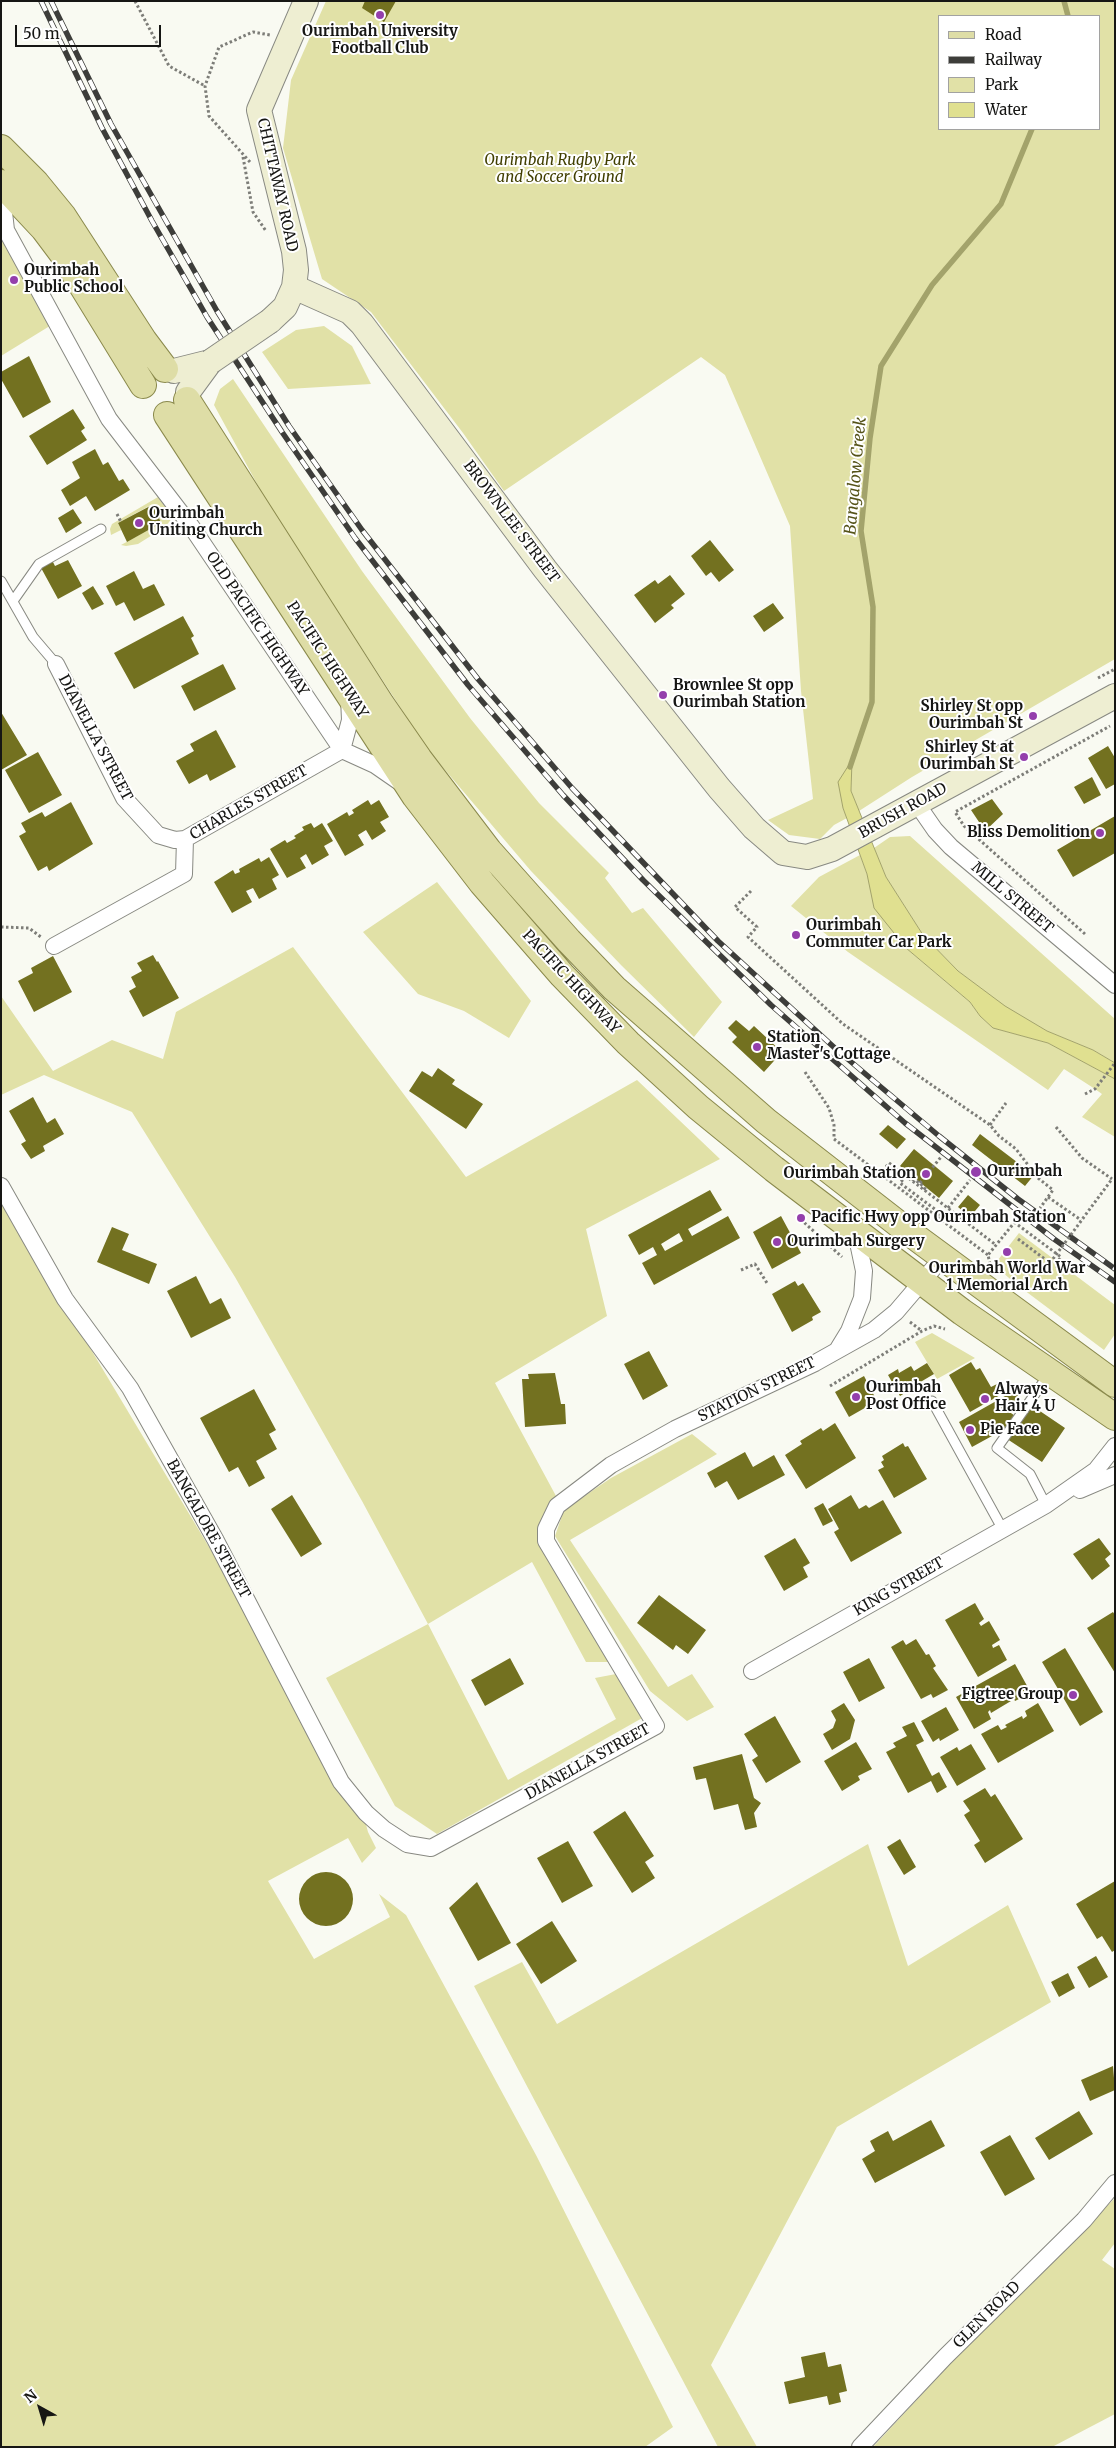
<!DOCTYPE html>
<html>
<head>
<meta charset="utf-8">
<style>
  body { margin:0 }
  #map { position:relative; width:1116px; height:2448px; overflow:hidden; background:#f9faf2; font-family:Merriweather,serif }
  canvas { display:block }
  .frame { position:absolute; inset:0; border:2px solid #161614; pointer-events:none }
  .legend { position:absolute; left:938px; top:15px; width:162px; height:115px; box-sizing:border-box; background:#fff; border:1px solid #a2a2a1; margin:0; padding:6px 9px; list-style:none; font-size:15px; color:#161614 }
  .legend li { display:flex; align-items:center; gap:10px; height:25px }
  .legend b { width:25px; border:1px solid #a2a2a1 }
  .north { position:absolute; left:15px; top:2383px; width:50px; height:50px; -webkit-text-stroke:4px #fff; paint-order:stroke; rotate:321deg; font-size:14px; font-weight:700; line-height:20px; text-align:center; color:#161614 }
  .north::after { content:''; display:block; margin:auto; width:18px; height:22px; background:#161614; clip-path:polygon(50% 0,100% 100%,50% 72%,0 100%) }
  .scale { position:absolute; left:15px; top:25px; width:146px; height:22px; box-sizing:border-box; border:2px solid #161614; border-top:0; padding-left:6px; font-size:15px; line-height:18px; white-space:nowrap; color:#161614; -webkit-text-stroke:4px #fff; paint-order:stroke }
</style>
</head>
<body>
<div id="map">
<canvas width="1116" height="2448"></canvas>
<div class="frame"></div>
<ul class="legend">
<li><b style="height:6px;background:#dedda6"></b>Road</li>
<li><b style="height:6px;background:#3d3d3a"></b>Railway</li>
<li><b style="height:14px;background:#e1e1a7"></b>Park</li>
<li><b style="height:14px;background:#e0e090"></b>Water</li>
</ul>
<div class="north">N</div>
<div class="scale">50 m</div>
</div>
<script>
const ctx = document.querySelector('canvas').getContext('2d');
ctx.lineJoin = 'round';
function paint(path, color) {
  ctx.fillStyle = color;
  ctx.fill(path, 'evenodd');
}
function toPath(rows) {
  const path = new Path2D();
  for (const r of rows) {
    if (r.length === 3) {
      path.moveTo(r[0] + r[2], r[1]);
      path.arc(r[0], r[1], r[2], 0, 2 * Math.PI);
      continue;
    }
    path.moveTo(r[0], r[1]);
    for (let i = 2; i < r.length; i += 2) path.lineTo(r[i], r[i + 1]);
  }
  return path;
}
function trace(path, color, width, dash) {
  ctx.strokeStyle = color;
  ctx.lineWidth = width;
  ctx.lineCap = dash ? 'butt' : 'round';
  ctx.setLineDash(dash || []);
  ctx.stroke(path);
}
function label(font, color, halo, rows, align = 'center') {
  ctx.font = font + ' Merriweather,serif';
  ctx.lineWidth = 4;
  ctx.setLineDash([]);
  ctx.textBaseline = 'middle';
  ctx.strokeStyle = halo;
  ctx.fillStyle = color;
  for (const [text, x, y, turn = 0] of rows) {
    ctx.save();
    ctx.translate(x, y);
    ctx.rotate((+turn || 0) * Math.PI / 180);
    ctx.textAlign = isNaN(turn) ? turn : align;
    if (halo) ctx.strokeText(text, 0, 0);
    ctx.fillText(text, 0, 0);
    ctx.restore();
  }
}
paint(toPath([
  [326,1,1115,1,1115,659,912,777,859,811,851,791,852,761,843,808,847,818,834,825,820,839,789,835,768,820,813,799,801,691,790,526,725,375,701,357,504,491,463,433,371,312,322,279,283,148,291,80],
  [940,16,1100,16,1100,129,940,129],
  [1,235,53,324,1,356],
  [324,326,352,346,371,384,288,389,262,352,296,330],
  [233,379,362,571,470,718,539,803,609,873,605,878,632,913,643,908,722,1002,694,1037,621,965,531,871,428,750,268,504,214,405,220,389],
  [158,497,173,517,165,527,138,544,126,546,121,545,161,523,159,518,164,515,159,507,154,509,151,505,118,523,121,530,111,535,110,529,112,524],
  [910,836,1115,1019,1115,1063,1093,1050,1047,1031,1004,1006,958,971,923,935,886,877,874,848,890,837],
  [860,855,867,874,906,948,970,1002,980,1016,993,1028,1048,1043,1115,1079,1115,1137,1082,1117,1102,1094,1095,1089,1064,1069,1048,1090,848,952,791,906,819,877],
  [437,882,531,1001,509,1038,464,1011,418,994,363,932],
  [293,947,466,1177,637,1080,720,1159,586,1229,607,1316,495,1383,556,1496,539,1526,610,1662,586,1662,532,1562,428,1624,508,1780,616,1719,595,1678,616,1674,644,1717,437,1834,395,1806,326,1678,428,1624,362,1501,235,1277,132,1112,44,1075,1,1095,1,996,53,1071,112,1040,163,1059,176,1012],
  [1,1199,359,1798,368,1832,376,1848,362,1863,348,1838,268,1881,314,1959,390,1917,379,1894,406,1915,536,2155,673,2427,645,2447,1,2447],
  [1019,1233,1115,1305,1115,1334,1104,1350,1016,1284,994,1265],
  [932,1333,975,1358,937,1379,915,1342],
  [692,1434,717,1454,570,1540,668,1687,692,1674,714,1707,687,1721,650,1691,555,1536,564,1510,611,1478],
  [868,1844,908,1966,1008,1905,1051,2002,837,2127,711,2365,757,2447,718,2447,474,1986,522,1962,557,2024],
  [1115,2198,1115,2243,1102,2260,1115,2269,1115,2414,1052,2447,873,2447,950,2364]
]), '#e1e1a7');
const water = toPath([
  [852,760,851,791,886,877,923,935,958,971,1005,1006,1047,1031,1093,1050,1115,1063,1115,1079,1048,1043,993,1028,980,1016,970,1002,906,948,874,908,867,874,843,808,838,782,852,760]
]);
paint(water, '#e0e090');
trace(water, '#a3a36b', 1);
trace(toPath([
  [1064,1,1068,16],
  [850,767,872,702,873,607,861,531,870,438,881,366,932,285,1001,204,1032,129]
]), '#a3a36b', 5.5);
paint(toPath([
  [365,1,396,1,384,22,362,8],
  [29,356,51,402,23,418,1,379,1,372],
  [73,409,85,428,81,431,87,440,47,465,29,436],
  [95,449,103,465,108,462,119,481,123,479,130,490,95,511,86,496,70,506,61,490,80,478,72,462],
  [152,505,154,509,159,507,164,515,159,518,161,523,127,542,118,523],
  [73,509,82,523,66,533,58,518],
  [710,540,734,570,719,582,711,572,706,576,691,556],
  [52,560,55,566,68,560,82,586,58,599,40,566],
  [134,571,143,589,154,584,165,605,134,621,124,602,116,606,106,586],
  [670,575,685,594,671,605,674,608,655,623,634,595,655,580,658,584],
  [93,586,104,604,92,610,82,593],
  [773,603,784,618,764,632,753,616],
  [183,616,194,636,191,638,199,654,134,689,114,653],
  [223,664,236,689,194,711,181,686],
  [1,712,27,755,1,770],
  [216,730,236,767,210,781,207,774,189,784,176,761,194,751,190,744],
  [1108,746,1115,758,1115,784,1106,789,1088,758],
  [38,752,62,795,29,813,5,770],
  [1092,777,1101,795,1084,804,1074,787],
  [992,799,1003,814,985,831,971,810],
  [368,800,371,805,379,800,389,817,380,822,386,831,372,840,366,830,358,835,364,845,345,856,327,824,347,812,349,816,354,813,352,810],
  [71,802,93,844,49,871,47,866,38,871,19,836,26,832,21,823,42,812,45,817],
  [1115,816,1115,853,1073,877,1057,850],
  [311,823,314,828,322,823,333,841,324,846,329,855,312,865,306,854,300,858,306,868,287,878,270,849,285,840,287,843,296,838,294,836,304,830,302,827],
  [269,857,279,875,272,879,277,889,259,899,253,888,246,891,252,902,232,913,214,882,233,870,235,874,240,872,239,869,259,858,261,862],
  [153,955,157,962,158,961,179,998,143,1017,129,991,136,987,131,977,142,971,137,963],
  [53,956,72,992,34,1012,18,981,33,973,31,968],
  [736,1020,749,1031,754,1026,782,1052,764,1072,732,1042,737,1037,728,1028],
  [438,1068,455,1080,452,1084,483,1104,466,1129,409,1091,422,1071,432,1077],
  [33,1097,47,1123,55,1118,64,1134,43,1146,45,1151,31,1159,21,1144,26,1141,9,1111],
  [888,1125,906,1139,897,1149,879,1134],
  [980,1134,1034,1175,1025,1186,972,1145],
  [914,1149,953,1181,939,1198,900,1166],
  [710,1190,722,1210,688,1229,692,1236,728,1216,740,1238,654,1285,642,1263,657,1255,653,1247,639,1255,628,1235],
  [679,1233,683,1241,665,1251,661,1244],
  [968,1195,980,1205,970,1217,958,1207],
  [781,1216,801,1253,772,1269,753,1232],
  [112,1227,129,1234,122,1250,157,1264,149,1284,97,1262],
  [196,1276,210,1304,221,1298,231,1318,191,1338,167,1291],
  [795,1281,798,1286,803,1283,821,1312,812,1317,813,1320,792,1332,772,1294],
  [649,1351,668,1386,643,1400,624,1364],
  [971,1362,976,1370,980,1368,991,1387,997,1384,1002,1394,970,1412,949,1375],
  [927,1363,934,1374,912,1387,908,1381,905,1383,910,1390,900,1396,888,1375,898,1369,899,1373,911,1366,914,1371],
  [555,1373,561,1404,565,1404,566,1424,525,1427,522,1379,529,1379,528,1374],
  [864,1376,877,1401,849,1417,835,1392],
  [254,1389,276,1430,269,1434,277,1449,256,1461,265,1478,249,1487,238,1467,229,1472,200,1418],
  [1014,1391,1019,1394,1008,1411,1021,1420,1031,1405,1065,1428,1042,1462,995,1431,992,1436,972,1447,959,1422],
  [835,1423,856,1458,806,1489,785,1455,802,1444,800,1441,821,1428,823,1431],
  [903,1443,905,1447,908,1446,927,1479,894,1498,878,1470,884,1467,881,1462,884,1460,882,1456],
  [745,1452,753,1467,774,1455,785,1475,738,1500,727,1481,715,1488,707,1473],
  [292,1495,322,1544,301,1557,271,1509],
  [851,1495,859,1509,866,1505,869,1508,883,1500,902,1533,851,1562,834,1532,839,1529,828,1509],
  [823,1503,833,1521,823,1526,814,1508],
  [795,1538,810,1563,803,1567,808,1577,784,1591,764,1556],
  [1099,1538,1111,1554,1105,1559,1110,1566,1092,1580,1073,1554],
  [659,1595,706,1630,688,1654,676,1645,673,1650,637,1623],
  [975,1603,984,1619,979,1623,981,1626,989,1621,1000,1640,992,1645,993,1648,999,1645,1007,1660,978,1677,945,1620],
  [1113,1612,1115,1615,1115,1673,1087,1628],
  [916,1639,926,1655,929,1654,936,1666,933,1668,948,1690,933,1698,931,1694,921,1699,891,1647,903,1640,906,1645],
  [1065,1648,1103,1712,1080,1726,1042,1662],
  [510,1658,524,1684,485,1706,471,1680],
  [869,1658,885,1688,859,1702,843,1672],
  [1015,1664,1031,1693,1015,1701,1013,1697,1010,1699,1011,1701,991,1713,990,1710,988,1712,991,1719,974,1729,956,1697],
  [844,1703,855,1720,850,1739,832,1750,823,1734,833,1728,836,1720,831,1711],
  [1038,1703,1054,1731,998,1763,981,1734,998,1725,1001,1730,1007,1727,1005,1725,1022,1716,1023,1719,1027,1716,1025,1711],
  [946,1707,959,1730,940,1741,939,1738,933,1742,921,1721],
  [775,1716,801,1762,766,1783,752,1760,758,1756,744,1734],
  [914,1722,924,1741,916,1745,932,1776,939,1772,947,1787,937,1793,931,1781,908,1793,886,1752,896,1747,893,1743,907,1736,902,1727],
  [856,1742,872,1769,858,1776,860,1780,842,1791,824,1761],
  [971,1744,986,1769,957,1786,940,1757,957,1747,959,1751],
  [742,1754,754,1798,761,1803,754,1813,757,1827,745,1830,738,1804,714,1810,706,1778,696,1780,693,1767],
  [985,1788,991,1797,995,1794,1023,1839,985,1863,974,1845,980,1841,964,1815,970,1811,963,1801],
  [625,1811,654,1856,645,1862,655,1878,632,1893,593,1832],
  [900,1839,916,1867,904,1875,887,1847],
  [568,1841,593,1886,562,1903,537,1858],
  [326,1899,27],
  [1115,1881,1115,1950,1112,1952,1102,1936,1097,1939,1076,1904],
  [477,1882,511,1943,478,1961,449,1908],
  [552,1921,577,1961,541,1984,516,1944],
  [1096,1956,1108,1977,1089,1988,1077,1967],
  [1068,1973,1075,1988,1059,1997,1051,1982],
  [1113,2066,1115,2090,1090,2101,1081,2080],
  [1079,2111,1093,2134,1049,2160,1035,2138],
  [931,2120,945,2146,875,2183,862,2159,875,2151,870,2141,888,2131,893,2141],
  [1010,2135,1035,2179,1005,2196,980,2152],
  [825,2352,828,2367,841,2364,847,2391,839,2393,841,2402,829,2405,827,2396,789,2404,784,2382,805,2377,801,2357]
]), '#737120');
const lane = toPath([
  [1,581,33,637,56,664],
  [13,601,39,564,101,529],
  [932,1401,1002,1528],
  [1046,1505,1030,1474,997,1448,1049,1374]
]);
const street = toPath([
  [1,186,6,230,109,419,191,526,342,750],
  [56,664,124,798,158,835,175,840,185,839,342,750,350,720,349,698],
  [342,750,375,765,401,783],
  [917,804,935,830,951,847,1115,985],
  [54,946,184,874,185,839],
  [1,1186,65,1299,130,1388,215,1539,341,1782,366,1813,384,1829,407,1844,431,1848,656,1726,546,1541,546,1529,557,1506,611,1465,675,1429,815,1363,874,1330,896,1312,943,1257],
  [838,1349,849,1331,862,1298,864,1271,856,1233],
  [1080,1490,1115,1475],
  [752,1671,1046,1505,1096,1470,1115,1446],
  [860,2447,945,2357,1084,2220,1115,2183]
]);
const secondary = toPath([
  [294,287,350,312,362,324,545,569,719,788,754,828,783,853,807,857,832,849,1115,696],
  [270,321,285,307,294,287,296,270,294,251,259,110,306,1],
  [174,371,210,362],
  [188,392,210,362]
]);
const primary = toPath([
  [1,148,36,183,63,216,144,341,165,369],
  [1,183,44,229,62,253,143,385],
  [187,400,381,704,419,759,489,851,569,941,614,988,766,1121,910,1233,1115,1384],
  [167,415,415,796,482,883,562,975,628,1043,698,1107,774,1169,962,1312,1115,1417]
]);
trace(lane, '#888982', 11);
trace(street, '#888982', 18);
trace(secondary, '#888982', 26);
trace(primary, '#8a894c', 28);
trace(toPath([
  [135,1,169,66,205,86],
  [243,157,253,212,266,231],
  [250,162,209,116,205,86,219,47,253,32,270,35],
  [117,514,121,522],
  [1098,678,1115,669],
  [751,891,735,907,757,927,748,937,843,1024,990,1125,999,1136,1016,1149,1038,1178,1053,1190,1040,1208],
  [1,927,29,928,41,937],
  [1085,934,964,826,955,812,1110,726],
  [805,1072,829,1108,834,1125,834,1139,988,1255],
  [1085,1094,1095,1089,1115,1063],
  [990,1125,1006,1103],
  [1056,1127,1082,1158,1112,1179],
  [880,1175,889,1163,996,1245],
  [906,1176,900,1183,940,1213,936,1217],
  [912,1179,920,1183,926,1190],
  [920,1183,941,1157],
  [1048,1197,1081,1220],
  [948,1208,970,1180],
  [797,1216,842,1257],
  [1014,1222,1061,1257,1055,1265,1060,1270],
  [1018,1239,1050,1263],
  [990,1264,988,1255,1018,1218],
  [741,1270,755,1264,767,1283],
  [910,1322,922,1331],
  [830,1386,922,1331,934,1326,945,1329]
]), '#7d7d78', 3, [2.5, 2.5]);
trace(lane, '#fff', 9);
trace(street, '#fff', 16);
trace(secondary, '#eeeed2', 24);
trace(primary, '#dedda6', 26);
const rail = toPath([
  [41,1,102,128,152,221,207,317,282,432,355,538,468,685,563,795,643,880,771,1005,905,1123,1054,1239,1115,1282],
  [51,1,111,124,217,311,289,426,362,530,478,679,572,788,718,941,837,1050,939,1136,1018,1199,1115,1269]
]);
trace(rail, '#3d3d3a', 5.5);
trace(rail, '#fff', 4, [11]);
const secondaryBridge = toPath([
  [210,362,270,321]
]);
trace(secondaryBridge, '#888982', 26, []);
trace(toPath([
  [1050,1263,1112,1179]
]), '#7d7d78', 3, [2.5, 2.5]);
trace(secondaryBridge, '#eeeed2', 24);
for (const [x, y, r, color] of [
  [380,15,5,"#943fac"],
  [14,280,5,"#943fac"],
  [139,523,5,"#943fac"],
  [663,695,5,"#943fac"],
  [1033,716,5,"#943fac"],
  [1024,757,5,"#943fac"],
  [1100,833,5,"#943fac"],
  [796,935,5,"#943fac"],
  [757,1047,5,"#943fac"],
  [976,1172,6,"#943fac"],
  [926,1174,5,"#943fac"],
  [801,1218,5,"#943fac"],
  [777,1242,5,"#943fac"],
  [1007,1252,5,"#943fac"],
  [856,1397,5,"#943fac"],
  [985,1399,5,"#943fac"],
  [970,1430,5,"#943fac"],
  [1073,1695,5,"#943fac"]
]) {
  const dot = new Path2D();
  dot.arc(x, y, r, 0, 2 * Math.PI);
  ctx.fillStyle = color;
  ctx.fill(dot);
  trace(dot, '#fff', 2);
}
label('bold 15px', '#161614', '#fff', [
  ["Ourimbah University",380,32,"center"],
  ["Football Club",380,49,"center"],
  ["Ourimbah",24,271],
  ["Public School",24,288],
  ["Ourimbah",149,514],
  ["Uniting Church",149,531],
  ["Brownlee St opp",673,686],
  ["Ourimbah Station",673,703],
  ["Shirley St opp",1023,707,"right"],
  ["Ourimbah St",1023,724,"right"],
  ["Shirley St at",1014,748,"right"],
  ["Ourimbah St",1014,765,"right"],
  ["Bliss Demolition",1090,833,"right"],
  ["Ourimbah",806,926],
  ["Commuter Car Park",806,943],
  ["Station",767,1038],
  ["Master's Cottage",767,1055],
  ["Ourimbah",987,1172],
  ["Ourimbah Station",916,1174,"right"],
  ["Pacific Hwy opp Ourimbah Station",811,1218],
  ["Ourimbah Surgery",787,1242],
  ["Ourimbah World War",1007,1269,"center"],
  ["1 Memorial Arch",1007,1286,"center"],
  ["Ourimbah",866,1388],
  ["Post Office",866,1405],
  ["Always",995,1390],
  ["Hair 4 U",995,1407],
  ["Pie Face",980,1430],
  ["Figtree Group",1063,1695,"right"]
], 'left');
label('italic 15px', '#413f00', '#fff', [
  ["Ourimbah Rugby Park",560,161],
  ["and Soccer Ground",560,178]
]);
label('15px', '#161614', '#fff', [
  ["CHITTAWAY ROAD",277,185,77],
  ["BROWNLEE STREET",511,522,53],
  ["OLD PACIFIC HIGHWAY",257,624,56],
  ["PACIFIC HIGHWAY",327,660,57],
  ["DIANELLA STREET",95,738,62],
  ["CHARLES STREET",249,803,-30],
  ["BRUSH ROAD",903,811,-29],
  ["MILL STREET",1012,898,40],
  ["PACIFIC HIGHWAY",571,982,47],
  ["STATION STREET",757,1390,-26],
  ["BANGALORE STREET",208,1529,61],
  ["KING STREET",899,1587,-30],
  ["DIANELLA STREET",588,1762,-29],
  ["GLEN ROAD",987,2315,-45]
]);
label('italic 16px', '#555319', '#fff', [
  ["Bangalow Creek",856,476,-85]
]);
</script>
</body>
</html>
